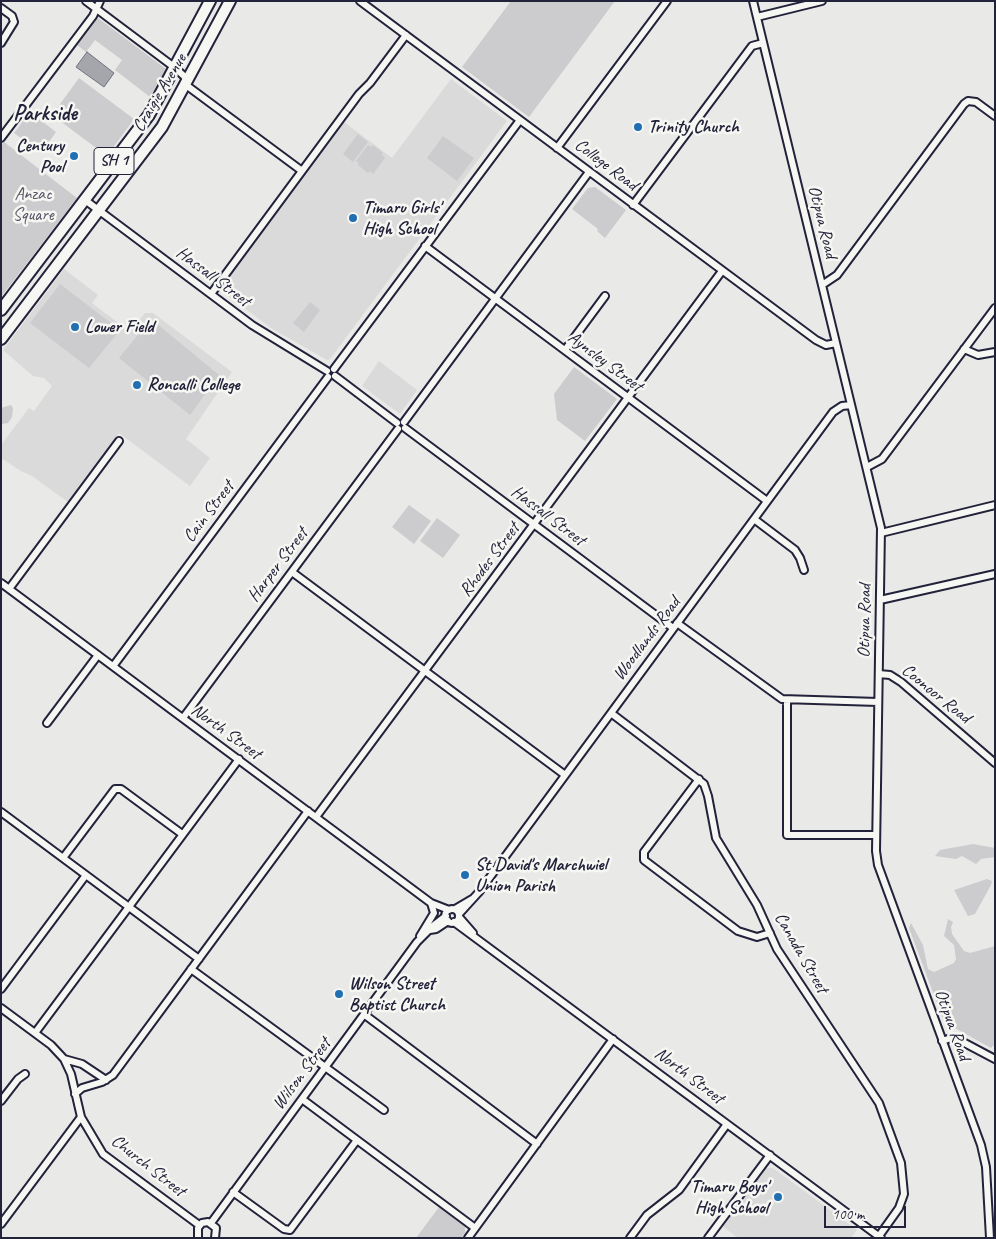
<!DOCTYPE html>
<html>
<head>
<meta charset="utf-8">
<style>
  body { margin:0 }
  #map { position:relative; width:996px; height:1239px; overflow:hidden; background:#e9e9e7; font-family:Caveat,sans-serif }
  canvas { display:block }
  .frame { position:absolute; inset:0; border:2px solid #22223b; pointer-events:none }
  .scale { position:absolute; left:824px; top:1206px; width:82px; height:22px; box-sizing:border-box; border:2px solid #22223b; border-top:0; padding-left:6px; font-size:15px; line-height:18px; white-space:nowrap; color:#22223b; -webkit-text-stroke:4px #f6f6f2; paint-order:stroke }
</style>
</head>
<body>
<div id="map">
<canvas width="996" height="1239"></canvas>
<div class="frame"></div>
<div class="scale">100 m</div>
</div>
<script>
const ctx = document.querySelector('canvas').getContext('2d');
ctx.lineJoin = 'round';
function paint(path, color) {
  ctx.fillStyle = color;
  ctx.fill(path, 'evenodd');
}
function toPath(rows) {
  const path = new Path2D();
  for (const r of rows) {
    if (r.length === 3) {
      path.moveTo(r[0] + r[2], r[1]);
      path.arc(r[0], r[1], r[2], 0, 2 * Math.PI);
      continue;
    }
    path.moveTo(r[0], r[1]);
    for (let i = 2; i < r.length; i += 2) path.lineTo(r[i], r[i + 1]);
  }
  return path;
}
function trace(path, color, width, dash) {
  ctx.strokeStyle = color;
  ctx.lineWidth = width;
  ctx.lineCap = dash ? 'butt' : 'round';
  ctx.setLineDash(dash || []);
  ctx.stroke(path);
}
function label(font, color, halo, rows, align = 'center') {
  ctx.font = font + ' Caveat,sans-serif';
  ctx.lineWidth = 5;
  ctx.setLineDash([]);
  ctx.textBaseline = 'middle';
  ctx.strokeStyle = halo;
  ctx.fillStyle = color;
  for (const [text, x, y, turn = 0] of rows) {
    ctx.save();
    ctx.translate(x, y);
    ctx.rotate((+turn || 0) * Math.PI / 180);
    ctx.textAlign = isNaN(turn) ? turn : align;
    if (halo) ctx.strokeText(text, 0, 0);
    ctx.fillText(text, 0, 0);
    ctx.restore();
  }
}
paint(toPath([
  [451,79,507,121,330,359,327,360,271,328,219,289,344,122,392,158],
  [64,269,98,295,92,303,130,332,145,313,153,313,232,372,186,439,210,458,190,486,119,433,68,502,32,476,21,471,1,458,1,445,7,437,29,408,34,411,52,386,44,378,33,376,3,350],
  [379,361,417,390,400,414,362,386],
  [765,1168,773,1168,857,1230,851,1238,738,1238,722,1226]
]), '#dadada');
paint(toPath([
  [511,1,615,1,529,117,462,67],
  [98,18,166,69,150,97,115,70,122,60,95,40,86,52,77,45],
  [79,78,134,119,107,156,52,115],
  [30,112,56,132,41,153,14,133],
  [358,134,368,142,353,162,343,154],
  [443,136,474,158,457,181,427,158],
  [4,142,77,198,1,297,1,146],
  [368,145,371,147,373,145,383,153,382,155,385,158,373,174,370,171,368,173,358,165,359,163,356,161],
  [595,187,626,210,605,238,597,231,598,229,572,209,588,188],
  [60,284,120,330,89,368,30,323],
  [310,302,320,310,304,332,293,323],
  [151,319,219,375,190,415,119,358],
  [574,367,617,399,585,441,557,420,554,394],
  [11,405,13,408,12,417,8,423,2,424,1,408],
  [409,505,431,521,414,544,392,527],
  [437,518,460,535,443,558,420,541],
  [973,844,995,848,995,857,981,859,976,864,962,856,956,859,935,856,940,850],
  [987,879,992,881,991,885,975,914,968,916,954,890],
  [948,919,953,922,951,927,952,934,964,951,970,953,995,946,995,1044,991,1048,944,1022,909,928,911,923,923,945,928,969,934,972,954,963,956,959,954,945,944,936],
  [439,1207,465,1227,465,1233,461,1238,416,1238]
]), '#ccccce');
const water = toPath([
  [87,52,114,73,104,87,76,67,87,52]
]);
paint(water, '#a5a5ac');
trace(water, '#71717f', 1);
const minor = toPath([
  [86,1,174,67,185,77,186,85,302,171],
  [360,1,816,340,826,345,836,343],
  [753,1,881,528,876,851,878,865,981,1145,986,1167,990,1238],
  [1,8,12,16,14,22,1,43],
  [757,17,822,1],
  [1,138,93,16,100,1],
  [557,148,667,1],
  [85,200,252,325,327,371],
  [633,205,749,50,752,46,763,43],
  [425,246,767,501],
  [822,285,837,275,964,104,968,101,976,102,995,116],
  [211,294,359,94,370,83,406,35],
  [964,349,978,355,995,352],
  [565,350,605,296],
  [334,369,520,120],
  [335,376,397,423],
  [404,422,589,172],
  [405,428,673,628],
  [867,467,882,459,995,308],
  [754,519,795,550,800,558,804,570],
  [881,533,995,505],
  [292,572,565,775],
  [1,583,431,903,449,910],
  [9,589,119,441],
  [880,600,995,574],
  [677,623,782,699,878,702],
  [114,665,328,377],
  [879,674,890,675,901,682,995,763],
  [787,701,787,835,876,835],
  [611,713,704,784,708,796,716,838,757,905,777,949,879,1103,901,1163,904,1194,899,1208,879,1236],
  [183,718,398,429],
  [47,723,98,655],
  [699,779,644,852,644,860,738,931,757,937,770,933],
  [1,812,199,959],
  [316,817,722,271],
  [63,858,115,789,121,789,182,834],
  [455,909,472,899],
  [452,916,7],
  [459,914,479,892,833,412,842,406,851,405],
  [459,917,473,933],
  [454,922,881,1238],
  [430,930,436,929,448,921],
  [420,936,434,913,431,903],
  [191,969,384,1110],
  [1,989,86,875],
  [1,1008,51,1045,64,1059,71,1074,81,1117,103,1154,199,1225],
  [365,1015,537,1144],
  [35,1033,239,759],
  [942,1041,951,1038,959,1040,995,1059],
  [64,1059,82,1064,106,1080],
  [75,1094,82,1088,102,1082,113,1075,308,811],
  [302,1099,475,1228],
  [1,1101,18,1079,25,1074],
  [233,1192,284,1229,290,1230,357,1140],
  [211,1223,417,942,433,926,446,916],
  [1,1224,81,1117],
  [198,1238,198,1228,202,1223,208,1222,216,1228,215,1238],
  [468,1238,613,1039],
  [630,1238,647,1215,679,1190,727,1124],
  [708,1238,770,1155]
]);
const highway = toPath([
  [1,310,149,115,210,1],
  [1,339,162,127,230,1]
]);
trace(minor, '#22223b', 10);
trace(highway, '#22223b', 14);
trace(minor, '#f6f6f2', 6);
trace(highway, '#f6f6f2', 10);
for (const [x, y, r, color] of [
  [638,127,5,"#1f6fb2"],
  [74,156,5,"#1f6fb2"],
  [353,218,5,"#1f6fb2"],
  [75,327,5,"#1f6fb2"],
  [137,385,5,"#1f6fb2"],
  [465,875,5,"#1f6fb2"],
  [339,994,5,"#1f6fb2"],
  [778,1197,5,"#1f6fb2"]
]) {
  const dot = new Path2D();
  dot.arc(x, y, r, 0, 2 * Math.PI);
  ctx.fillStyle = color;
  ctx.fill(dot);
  trace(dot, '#f6f6f2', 2);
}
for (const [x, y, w] of [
  [114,161,40]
]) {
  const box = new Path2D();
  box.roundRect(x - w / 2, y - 13.5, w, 27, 4);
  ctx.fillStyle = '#f6f6f2';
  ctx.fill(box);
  trace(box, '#22223b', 1);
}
label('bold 16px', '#22223b', null, [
  ["SH 1",114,161]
]);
label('18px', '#22223b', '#f6f6f2', [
  ["Craigie Avenue",160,93,-59],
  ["College Road",606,165,37],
  ["Otipua Road",822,222,76],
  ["Hassall Street",213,277,37],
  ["Aynsley Street",605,362,37],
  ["Cain Street",209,512,-53],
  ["Hassall Street",548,516,37],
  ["Rhodes Street",490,560,-53],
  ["Harper Street",278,565,-53],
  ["Otipua Road",865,621,-89],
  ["Woodlands Road",647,639,-53],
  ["Coonoor Road",936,694,39],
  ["North Street",226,732,36],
  ["Canada Street",801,953,60],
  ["Otipua Road",952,1025,70],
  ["Wilson Street",302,1074,-53],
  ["North Street",689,1076,37],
  ["Church Street",148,1166,38]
]);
label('bold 18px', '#22223b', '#f6f6f2', [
  ["Trinity Church",648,127],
  ["Century",64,146,"right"],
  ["Pool",64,167,"right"],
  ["Timaru Girls'",363,208],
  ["High School",363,229],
  ["Lower Field",85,327],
  ["Roncalli College",147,385],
  ["St David's Marchwiel",475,865],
  ["Union Parish",475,886],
  ["Wilson Street",349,984],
  ["Baptist Church",349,1005],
  ["Timaru Boys'",768,1187,"right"],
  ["High School",768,1208,"right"]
], 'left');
label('18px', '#555567', '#f6f6f2', [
  ["Anzac",33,194],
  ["Square",33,215]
]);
label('bold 22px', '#22223b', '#f6f6f2', [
  ["Parkside",45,114]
]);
</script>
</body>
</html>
